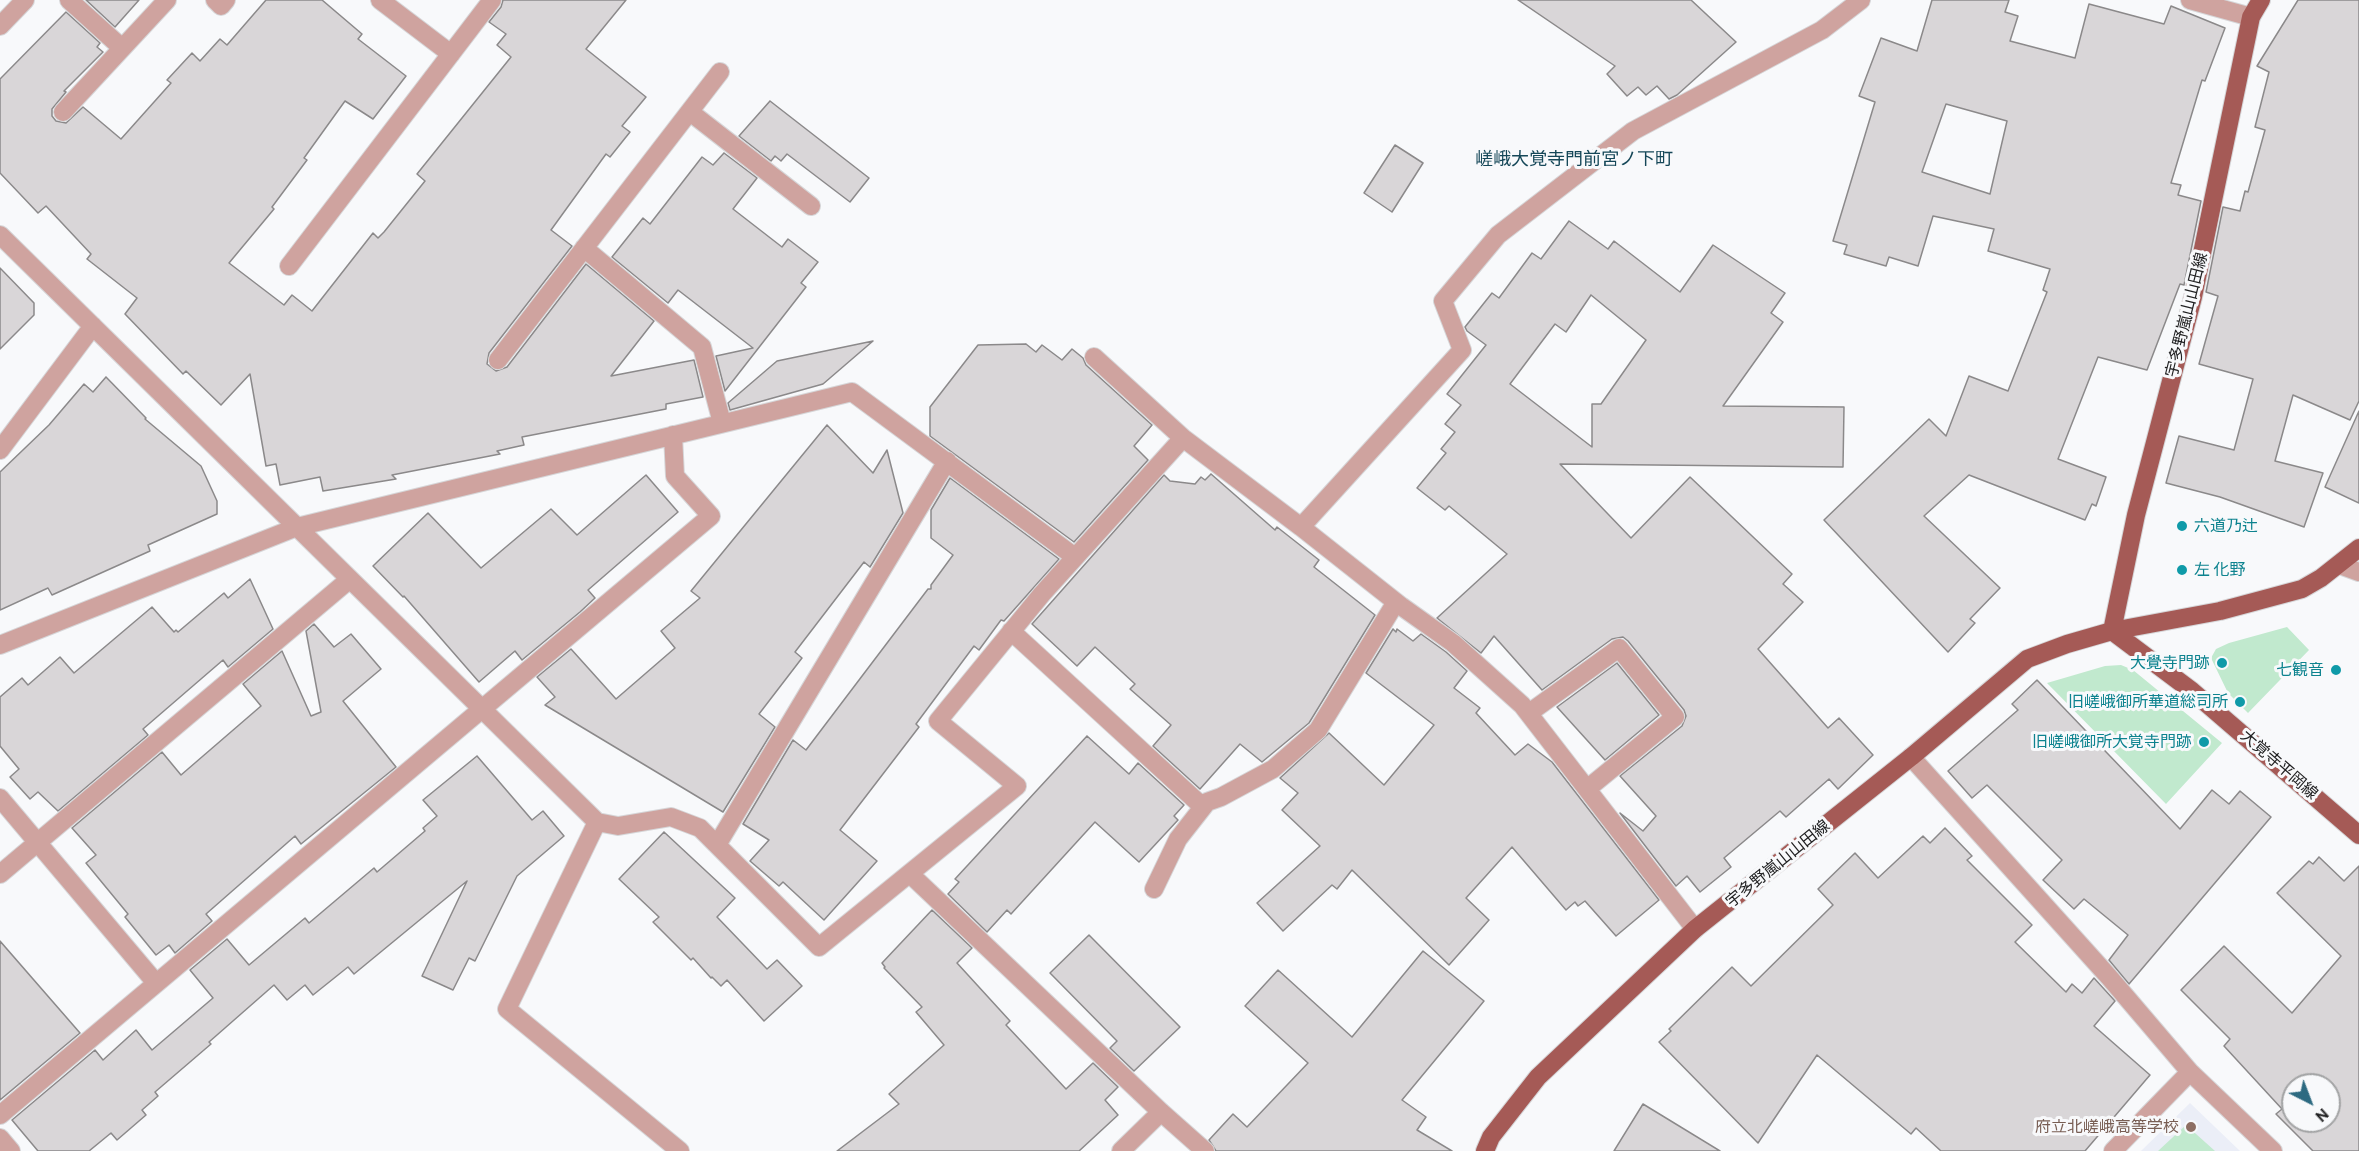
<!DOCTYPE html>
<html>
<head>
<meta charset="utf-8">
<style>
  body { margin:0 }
  #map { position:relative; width:2359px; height:1151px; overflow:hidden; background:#f8f9fb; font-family:Cabin,sans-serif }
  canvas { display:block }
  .north { position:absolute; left:2281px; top:1073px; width:60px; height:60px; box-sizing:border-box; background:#f8f9fb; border:2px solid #a2a3a4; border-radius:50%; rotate:138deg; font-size:16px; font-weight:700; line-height:24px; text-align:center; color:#212122 }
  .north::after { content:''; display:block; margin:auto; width:21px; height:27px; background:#2d6a81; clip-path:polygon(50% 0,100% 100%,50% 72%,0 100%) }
</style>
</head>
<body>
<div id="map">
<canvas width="2359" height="1151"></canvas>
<div class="north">N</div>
</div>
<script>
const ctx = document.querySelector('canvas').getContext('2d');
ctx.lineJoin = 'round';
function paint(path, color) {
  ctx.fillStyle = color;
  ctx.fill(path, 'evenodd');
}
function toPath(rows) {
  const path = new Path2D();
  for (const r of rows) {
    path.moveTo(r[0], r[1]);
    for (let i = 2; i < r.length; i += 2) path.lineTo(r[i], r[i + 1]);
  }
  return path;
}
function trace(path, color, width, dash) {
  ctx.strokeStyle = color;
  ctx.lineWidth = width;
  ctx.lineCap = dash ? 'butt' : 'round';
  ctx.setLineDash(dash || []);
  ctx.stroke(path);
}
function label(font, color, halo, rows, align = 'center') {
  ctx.font = font + ' Cabin,"Noto Sans JP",sans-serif';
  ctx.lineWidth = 6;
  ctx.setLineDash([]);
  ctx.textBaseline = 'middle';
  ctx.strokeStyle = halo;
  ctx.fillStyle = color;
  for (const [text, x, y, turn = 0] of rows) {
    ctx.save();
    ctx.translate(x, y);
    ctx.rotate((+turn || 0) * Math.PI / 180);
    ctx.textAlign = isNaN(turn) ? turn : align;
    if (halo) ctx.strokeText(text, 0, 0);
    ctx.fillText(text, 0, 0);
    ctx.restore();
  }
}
paint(toPath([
  [2190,1103,2240,1151,2141,1151]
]), '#ebeef7');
paint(toPath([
  [2287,627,2309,650,2248,713,2228,693,2211,658,2216,649,2229,643],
  [2121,665,2133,670,2222,743,2166,804,2047,683,2105,666],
  [2186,1125,2215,1151,2158,1151]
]), '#c1e9ce');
const building = toPath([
  [86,0,139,0,115,27,86,0],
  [266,0,322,0,362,34,358,39,406,76,373,119,345,101,304,158,307,160,272,207,274,209,229,263,284,305,292,295,312,311,373,233,378,238,384,232,425,181,417,174,511,57,497,45,506,34,489,22,501,7,503,0,626,0,586,49,646,97,622,126,630,132,610,157,606,154,551,230,572,246,489,353,487,364,496,371,507,367,586,264,654,321,611,376,694,360,703,397,666,404,666,409,522,437,524,445,497,451,500,454,392,475,396,479,323,491,320,477,280,485,276,464,266,466,250,374,221,405,186,371,183,374,125,314,137,298,87,259,91,254,46,206,38,213,0,173,0,79,66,12,100,43,97,47,103,52,64,91,66,92,52,109,52,116,56,121,66,123,83,107,121,139,171,83,167,80,192,53,200,61,220,39,227,45,266,0],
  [1518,0,1691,0,1736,42,1677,95,1669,99,1657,86,1646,95,1638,87,1627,96,1607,74,1615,66,1518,0],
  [1932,0,2009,0,2005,12,2018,16,2010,41,2075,58,2089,4,2164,24,2171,6,2225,28,2205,81,2202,80,2171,183,2181,185,2178,195,2201,201,2184,285,2180,284,2147,370,2098,357,2058,459,2106,477,2096,506,2092,504,2085,520,1969,475,1924,516,2000,588,1970,619,1975,623,1948,652,1824,520,1929,419,1946,436,1969,376,2008,391,2047,292,2043,290,2050,269,1988,251,1994,229,1933,216,1918,266,1889,257,1886,266,1844,254,1847,245,1833,241,1875,102,1859,96,1881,38,1917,51,1932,0],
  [1946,104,2007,121,1990,194,1922,172,1946,104],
  [2298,0,2359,0,2359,401,2350,420,2293,395,2275,461,2323,473,2304,527,2220,497,2166,483,2179,436,2234,450,2253,379,2199,364,2218,296,2206,292,2223,207,2240,211,2245,191,2248,192,2265,130,2255,127,2269,72,2257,66,2298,0],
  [770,101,869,178,850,202,787,154,781,161,775,156,771,161,739,136,770,101],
  [1395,145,1423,163,1392,212,1364,193,1395,145],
  [724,153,757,178,733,209,782,247,788,239,818,262,801,283,806,287,725,391,716,356,753,348,678,290,668,303,612,257,643,218,650,224,702,157,713,165,724,153],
  [1569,221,1608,249,1614,241,1680,292,1713,245,1785,293,1771,313,1783,322,1723,406,1844,407,1843,467,1560,464,1631,538,1690,477,1792,574,1783,584,1803,602,1758,649,1828,728,1839,718,1873,755,1838,789,1829,779,1786,817,1780,811,1724,858,1731,867,1700,892,1687,876,1676,886,1620,813,1643,831,1656,816,1620,776,1682,726,1686,716,1684,710,1628,641,1623,637,1612,639,1542,690,1494,636,1481,653,1437,618,1507,554,1449,506,1445,510,1417,488,1446,453,1441,449,1455,432,1445,424,1461,405,1447,394,1486,345,1467,331,1465,327,1492,293,1499,298,1532,253,1541,259,1569,221],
  [1591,295,1646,340,1601,404,1592,404,1592,447,1510,384,1555,324,1566,332,1591,295],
  [0,268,34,303,34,315,0,349,0,268],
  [873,341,823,384,730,410,728,403,777,361,873,341],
  [1026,344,1036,352,1042,345,1062,360,1072,349,1083,358,1086,365,1152,425,1134,446,1148,460,1074,542,930,436,930,407,978,345,1026,344],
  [106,377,146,418,145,419,201,466,217,501,217,514,148,545,150,551,52,595,48,588,0,610,0,472,49,425,84,384,93,392,106,377],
  [2359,411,2359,503,2325,487,2359,411],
  [827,425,873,473,887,450,903,513,870,567,864,562,795,652,802,658,759,714,775,727,723,812,545,705,555,697,537,677,571,649,616,699,675,648,661,631,700,598,691,591,827,425],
  [1211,474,1275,530,1277,527,1319,560,1314,567,1375,615,1309,723,1262,762,1240,744,1200,789,1153,746,1171,725,1130,689,1135,684,1095,647,1077,666,1032,624,1164,475,1170,481,1195,484,1201,477,1205,480,1211,474],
  [646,475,678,512,588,590,595,598,580,612,522,660,515,651,479,682,404,596,403,597,373,566,428,513,481,568,551,509,577,535,646,475],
  [950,478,1059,559,1004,621,1001,620,979,650,974,646,916,724,919,727,840,830,877,861,824,920,783,882,779,886,750,861,769,840,743,824,793,740,806,750,928,589,931,589,931,585,953,555,931,538,931,510,950,478],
  [250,579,273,629,228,667,223,660,143,729,148,735,58,811,38,792,30,799,10,777,19,769,0,746,0,697,22,678,28,685,60,657,74,673,152,607,174,632,176,630,178,632,224,593,228,598,250,579],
  [314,624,334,647,351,634,381,669,343,701,396,767,301,844,295,836,206,914,212,921,175,953,169,945,156,955,125,917,128,914,86,863,96,855,72,828,162,752,181,775,261,706,243,684,282,651,311,716,321,712,306,631,314,624],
  [1393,629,1396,632,1397,629,1413,641,1421,634,1446,652,1467,671,1454,688,1480,708,1476,713,1515,755,1528,744,1552,762,1659,900,1616,936,1585,901,1578,906,1575,902,1566,910,1512,847,1466,898,1489,920,1449,965,1352,870,1337,889,1332,885,1283,931,1257,903,1320,846,1282,810,1298,793,1280,778,1329,733,1384,785,1434,725,1366,673,1393,629],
  [1617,663,1659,715,1605,760,1557,707,1617,663],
  [2037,680,2180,829,2212,790,2229,804,2240,791,2271,817,2129,984,2109,960,2128,935,2084,899,2074,909,2043,880,2062,860,1987,785,1972,798,1948,771,2018,710,2012,704,2037,680],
  [1087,736,1129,774,1138,763,1184,805,1174,816,1178,820,1139,862,1095,822,1011,914,1007,910,987,932,948,894,959,882,955,879,1087,736],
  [477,756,532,820,543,811,564,836,517,876,475,961,469,958,453,990,422,976,467,881,354,974,348,967,313,995,305,985,287,1000,274,985,209,1042,211,1044,155,1092,158,1096,142,1110,146,1115,117,1140,111,1133,89,1151,38,1151,12,1120,95,1050,103,1060,136,1030,152,1050,213,998,190,970,227,939,249,965,305,918,309,923,374,868,377,872,425,831,423,828,437,816,423,800,477,756],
  [1945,828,1972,856,1967,860,2032,925,2015,942,2066,992,2072,984,2082,993,2094,978,2115,1001,2094,1026,2150,1075,2085,1151,1941,1151,1916,1128,1911,1134,1817,1055,1758,1143,1659,1042,1671,1031,1669,1029,1732,967,1751,986,1833,905,1818,889,1855,853,1878,878,1923,836,1930,843,1945,828],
  [664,832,735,898,717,917,767,969,777,960,802,986,764,1021,727,980,721,986,712,977,711,978,693,958,691,960,653,922,659,917,619,879,664,832],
  [2319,857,2344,881,2359,866,2359,1151,2313,1151,2276,1114,2282,1109,2224,1046,2230,1039,2181,990,2224,946,2292,1013,2341,956,2277,893,2309,861,2313,864,2319,857],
  [2293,1085,2329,1085,2329,1121,2293,1121,2293,1085],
  [932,910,972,948,957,963,1010,1021,1006,1025,1066,1089,1093,1063,1118,1087,1105,1100,1118,1115,1079,1151,837,1151,899,1104,889,1094,944,1045,916,1012,922,1007,884,968,885,967,882,963,932,910],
  [1089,935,1180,1027,1134,1071,1110,1048,1117,1041,1050,973,1089,935],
  [0,941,80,1033,0,1100,0,941],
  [1423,951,1484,1001,1402,1100,1426,1117,1417,1130,1452,1151,1216,1151,1209,1140,1233,1114,1247,1127,1308,1063,1245,1006,1278,970,1352,1037,1423,951],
  [1643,1104,1720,1151,1614,1151,1643,1104]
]);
paint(building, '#d9d6d8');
trace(building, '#8b898a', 1.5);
const minor = toPath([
  [69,0,122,48],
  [215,0,221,6,226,0],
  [380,0,451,54],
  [2190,0,2251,17],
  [0,26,25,0],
  [63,112,167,0],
  [690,112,811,206],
  [0,235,597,822,618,826,671,817,700,828,819,947,1017,786,938,721,1042,594,1183,438],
  [584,248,702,347,722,423],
  [289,266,492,0],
  [1094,357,1183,438,1301,527,1401,606,1453,643,1522,705,1695,929],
  [498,360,720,72],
  [0,450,93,326],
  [1301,527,1462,350,1443,301,1498,235,1633,131,1822,30,1861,0],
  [2340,565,2359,572],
  [1011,631,1203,807],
  [0,645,297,527,852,392,1075,557],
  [1529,713,1619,648,1675,717,1587,789],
  [1911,757,2109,977,2190,1072,2273,1151],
  [0,798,156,983],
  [597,822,507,1009,680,1151],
  [717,845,947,461],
  [0,874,350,579],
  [910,874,1161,1112,1205,1151],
  [1154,889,1178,839,1207,802,1221,797,1273,769,1318,730,1396,602],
  [0,1115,711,516,675,476,673,435],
  [0,1138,11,1151],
  [1121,1151,1161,1112],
  [2113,1151,2190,1072]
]);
const major = toPath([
  [2112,631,2136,515,2193,297,2251,17,2261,0],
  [2112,631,2192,691,2359,835],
  [1485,1151,1491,1137,1538,1077,1695,929,1911,757,2027,659,2067,644,2112,631,2220,611,2302,589,2321,578,2359,548]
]);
trace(minor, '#d6d6d8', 20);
trace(major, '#d6d6d8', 20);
trace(minor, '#cfa39f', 18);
trace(major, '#a55a56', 18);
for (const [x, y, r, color] of [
  [2182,526,6,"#0f9aa8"],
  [2182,570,6,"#0f9aa8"],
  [2222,663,6,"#0f9aa8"],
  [2336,670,6,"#0f9aa8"],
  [2240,702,6,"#0f9aa8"],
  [2204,742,6,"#0f9aa8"],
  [2191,1127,6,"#8d6e63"]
]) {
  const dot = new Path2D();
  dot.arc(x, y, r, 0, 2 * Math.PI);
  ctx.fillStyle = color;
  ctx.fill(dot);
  trace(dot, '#f8f9fb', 2);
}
label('16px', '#212122', '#f8f9fb', [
  ["宇多野嵐山山田線",2187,315,-76],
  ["大覚寺平岡線",2279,765,41],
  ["宇多野嵐山山田線",1778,864,-39]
]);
label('16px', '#0d838f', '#f8f9fb', [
  ["六道乃辻",2194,526,"left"],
  ["左 化野",2194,570,"left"],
  ["大覺寺門跡",2210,663],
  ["七観音",2324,670],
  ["旧嵯峨御所華道総司所",2228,702],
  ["旧嵯峨御所大覚寺門跡",2192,742]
], 'right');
label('16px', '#785e54', '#f8f9fb', [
  ["府立北嵯峨高等学校",2179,1127]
], 'right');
label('18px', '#154758', '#f8f9fb', [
  ["嵯峨大覚寺門前宮ノ下町",1574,160]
]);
</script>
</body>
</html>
